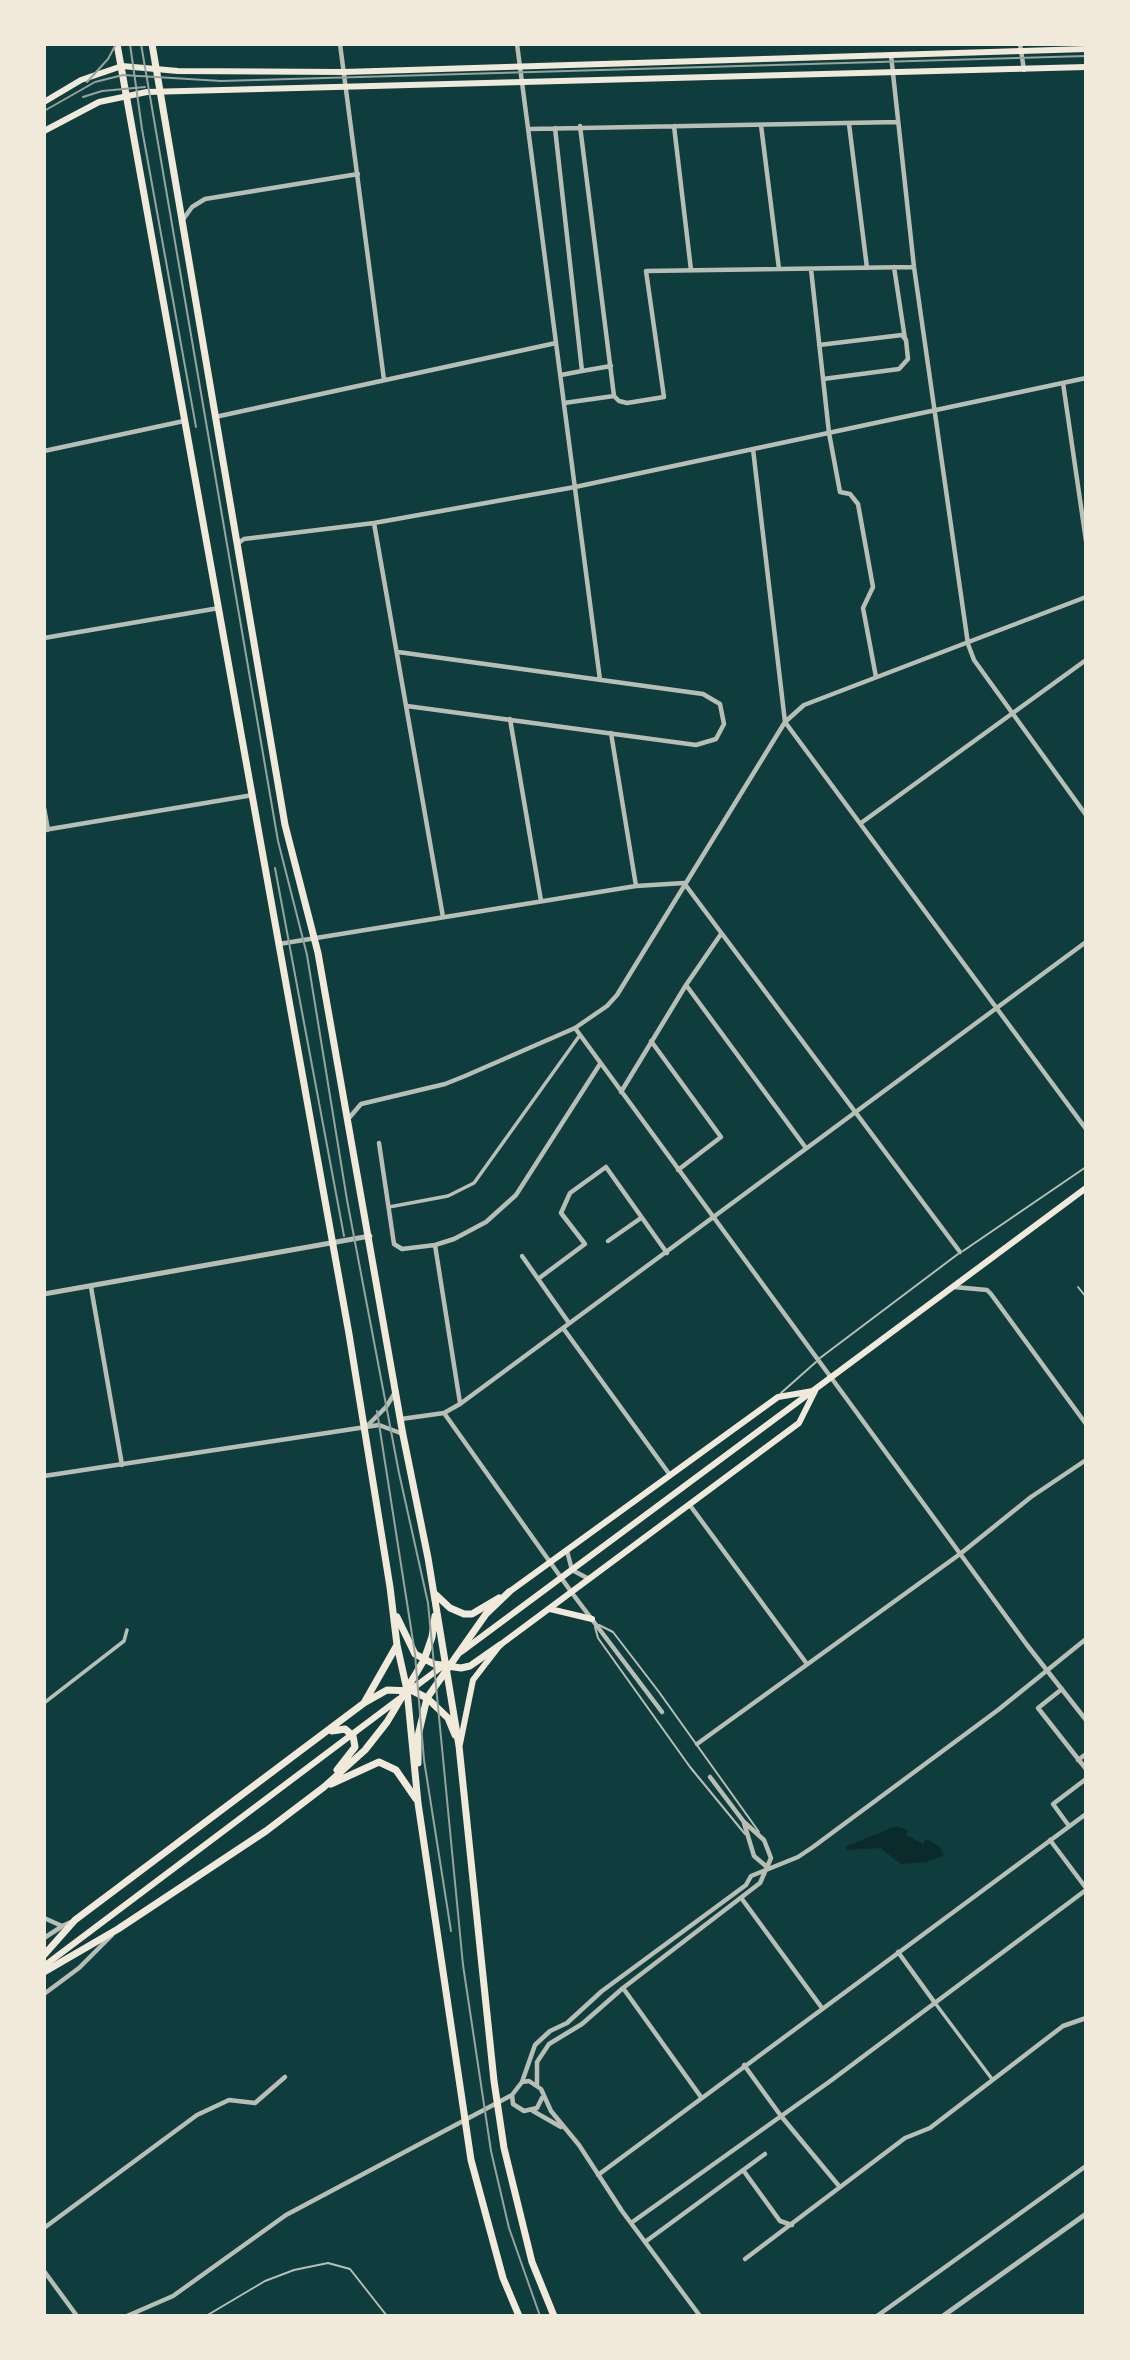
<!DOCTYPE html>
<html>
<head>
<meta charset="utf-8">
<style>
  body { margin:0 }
  #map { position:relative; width:1130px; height:2360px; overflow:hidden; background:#0f3d3e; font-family:Lato,sans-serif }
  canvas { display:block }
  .frame { position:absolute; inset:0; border:46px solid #f1e9da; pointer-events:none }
</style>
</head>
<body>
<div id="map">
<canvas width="1130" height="2360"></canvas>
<div class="frame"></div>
</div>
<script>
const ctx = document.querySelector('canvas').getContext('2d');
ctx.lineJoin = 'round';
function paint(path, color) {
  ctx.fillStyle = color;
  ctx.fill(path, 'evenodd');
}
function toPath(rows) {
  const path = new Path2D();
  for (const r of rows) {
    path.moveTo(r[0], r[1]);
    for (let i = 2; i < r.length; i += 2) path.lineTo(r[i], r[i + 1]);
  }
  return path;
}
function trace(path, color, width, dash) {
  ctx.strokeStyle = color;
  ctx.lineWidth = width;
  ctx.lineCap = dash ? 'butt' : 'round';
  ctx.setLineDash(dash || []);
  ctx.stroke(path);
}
paint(toPath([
  [896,1826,908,1830,906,1835,923,1844,926,1839,939,1846,944,1855,927,1862,901,1864,880,1848,848,1850,845,1847]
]), '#0a2a2b');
trace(toPath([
  [963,1251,1086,1167],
  [1078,1287,1086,1297],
  [820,1358,958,1254],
  [781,1393,816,1362],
  [599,1625,613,1632,659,1692,759,1832],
  [595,1627,598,1638,690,1767,745,1834],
  [206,2316,265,2281,294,2270,328,2263,350,2269,387,2316]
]), '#b8beb3', 2);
trace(toPath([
  [389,1207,448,1196,474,1183,580,1035],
  [44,1703,124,1641,127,1630],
  [935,2003,992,2079]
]), '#b8beb3', 3.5);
trace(toPath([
  [340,44,384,380],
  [517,44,600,680],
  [1020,44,1024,70],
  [891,55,914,267,968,644,974,660,1086,815],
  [849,124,867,268],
  [761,125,779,269],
  [580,126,614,396,619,401,627,403,664,397,646,271,914,267],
  [674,126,691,270],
  [555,128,582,371,561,375],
  [529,129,898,122],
  [182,221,192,207,205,199,358,174],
  [894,267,905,339],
  [811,269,829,433,840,492,850,494,858,504,873,587,863,608,876,677],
  [819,345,902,335,906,340,908,359,899,369,823,379],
  [582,371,611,366],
  [1063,383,1086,541],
  [564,403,614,396],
  [215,417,556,343],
  [753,449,785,722,1086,1129],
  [44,451,184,421],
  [374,523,443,917],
  [237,544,244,539,374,523,575,487,1086,378],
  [44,638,219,608],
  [398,652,703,694,720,704,724,724,716,739,696,745,407,706],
  [510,719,541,901],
  [611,733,636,886],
  [44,808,48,830],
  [861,823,1086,660],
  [44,830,253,795],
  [279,944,636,886,684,883,960,1252],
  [686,985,806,1148],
  [575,1028,1027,1645,1086,1720],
  [651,1041,721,1137,678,1170],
  [621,1092,686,985,721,934],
  [349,1118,361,1104,445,1084,465,1076,575,1028,607,1006,617,995,785,722,804,705,1086,597],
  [379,1143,394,1244,402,1249,435,1245,454,1239,486,1222,516,1195,600,1064],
  [608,1241,641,1218],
  [435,1245,460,1403],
  [522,1256,569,1323],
  [538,1279,585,1244,561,1213,570,1193,606,1167,667,1253],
  [91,1287,122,1465],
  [954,1287,987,1290,991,1294,1086,1424],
  [563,1328,670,1475],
  [444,1413,572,1593,662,1712],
  [401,1419,444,1413,460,1404,1086,942],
  [366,1427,386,1407,396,1391],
  [44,1476,379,1425,403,1434],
  [689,1504,807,1664],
  [567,1551,572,1570,589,1579],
  [1062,1689,1038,1708,1086,1769],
  [697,1744,960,1554,1031,1497,1086,1460],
  [1078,1760,1086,1754],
  [744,1823,754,1856,767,1867],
  [1069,1826,1053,1804,1086,1779],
  [1050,1840,1086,1888],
  [742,1899,822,2008],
  [44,1918,62,1926,71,1922],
  [44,1938,61,1927],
  [898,1952,935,2003],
  [623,1988,701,2097],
  [44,1994,79,1968,112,1935],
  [744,2065,781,2116,839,2186],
  [522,2082,529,2081,541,2089,551,2111,579,2145,622,2211,700,2316],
  [537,2084,537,2062,549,2044,582,2024,623,1988,760,1883,771,1858,764,1840,744,1822,710,1777],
  [512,2095,513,2104,524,2111,537,2108,542,2098],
  [533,2111,561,2127],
  [743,2170,780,2221,792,2225],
  [598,2175,1086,1814],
  [631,2223,829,2082,1086,1890],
  [44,2228,197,2115,229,2100,255,2103,285,2077],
  [645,2242,765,2154],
  [745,2259,905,2138,930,2128,1063,2026,1086,2018],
  [44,2271,77,2316],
  [127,2316,173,2296,286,2215,512,2095,522,2082,535,2045,550,2031,567,2023,602,1991,746,1885,751,1876,798,1857,813,1847,998,1710,1086,1639],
  [877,2316,1086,2166]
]), '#b8beb3', 4.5);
trace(toPath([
  [44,1294,370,1236],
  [943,2316,1086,2214]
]), '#b8beb3', 5);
trace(toPath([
  [44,102,81,80,122,66,178,71,344,72,1086,49],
  [44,131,99,102,147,92,1086,67],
  [509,1592,778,1397,813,1391],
  [550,1609,592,1619],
  [461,1652,1086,1188],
  [408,1692,444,1665],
  [460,1744,473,1680,500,1645,799,1423,815,1391],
  [44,1966,399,1699]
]), '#f1e9da', 6);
trace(toPath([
  [117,44,349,1334,390,1587,397,1645,364,1703],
  [152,44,285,825,318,953,403,1435,428,1558,459,1746,494,2081,504,2148,532,2262,554,2316],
  [435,1594,450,1608,464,1614,472,1614,499,1598],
  [397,1617,415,1654,434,1664,461,1668,470,1666,500,1645],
  [397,1645,407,1690,418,1803,471,2160,503,2278,519,2316],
  [332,1731,345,1729,353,1736,355,1747,337,1770],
  [418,1763,418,1736,427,1698,486,1614,509,1592],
  [331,1784,379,1762,396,1770,416,1799],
  [44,1955,75,1920,364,1703,387,1690,413,1691,427,1698,448,1718,455,1735],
  [44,1972,118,1929,266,1831,324,1787,365,1750,387,1722,424,1660,432,1637,435,1616]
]), '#f1e9da', 7);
trace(toPath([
  [130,44,142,129,196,427],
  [141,44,278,841,307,955,347,1200,399,1473,428,1603,463,1965,491,2151,509,2228,540,2316],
  [87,82,108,59,116,44],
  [83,97,102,91,145,87],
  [44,111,95,82,123,75,221,81,1086,56],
  [275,868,344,1236],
  [377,1411,415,1654,424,1760,451,1931]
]), '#97a49c', 2);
</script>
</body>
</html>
